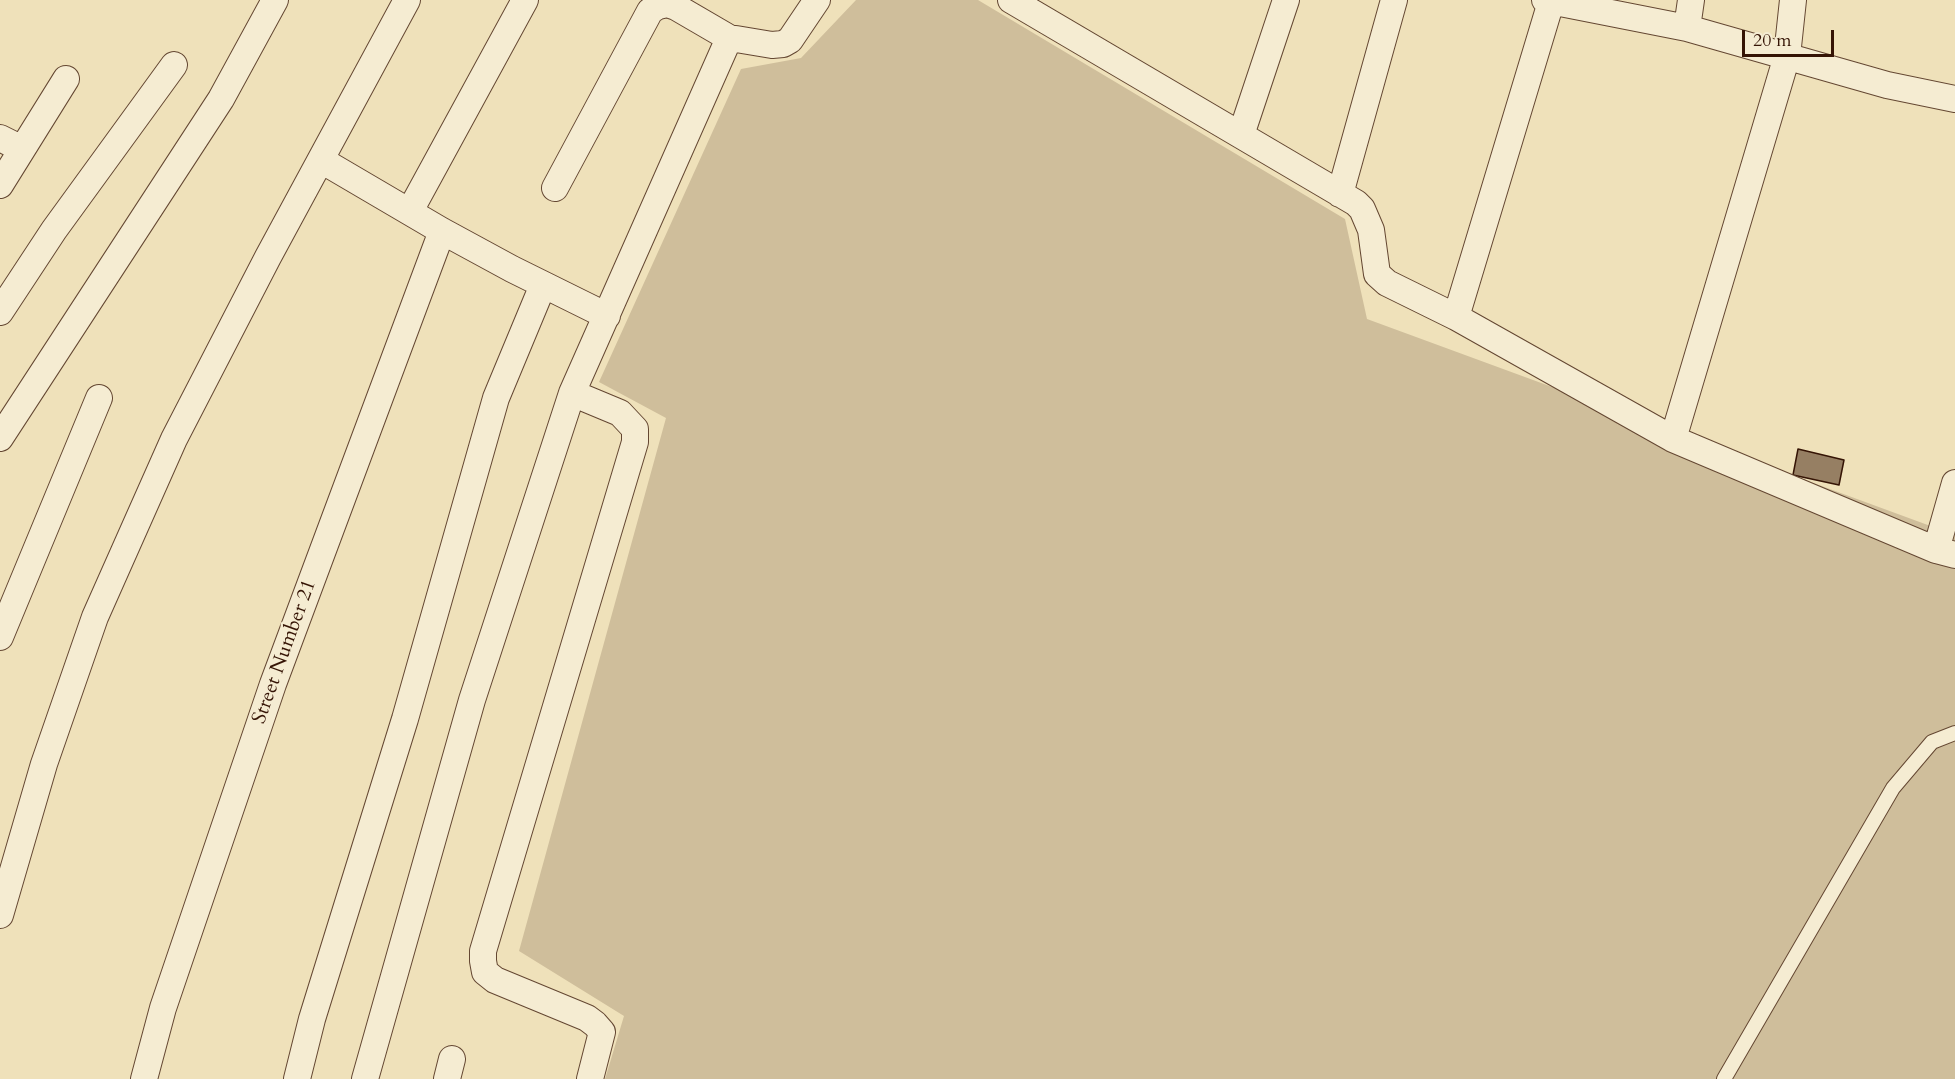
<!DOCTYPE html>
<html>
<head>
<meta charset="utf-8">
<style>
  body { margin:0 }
  #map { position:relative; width:1955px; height:1079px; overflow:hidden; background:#efe1ba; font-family:Cardo,serif }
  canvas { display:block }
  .scale { position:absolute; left:1742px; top:30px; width:92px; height:27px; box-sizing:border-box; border:3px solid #351405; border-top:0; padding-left:8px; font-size:18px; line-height:21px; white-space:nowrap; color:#351405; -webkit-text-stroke:4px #f5ecd2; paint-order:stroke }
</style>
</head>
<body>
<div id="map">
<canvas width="1955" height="1079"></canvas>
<div class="scale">20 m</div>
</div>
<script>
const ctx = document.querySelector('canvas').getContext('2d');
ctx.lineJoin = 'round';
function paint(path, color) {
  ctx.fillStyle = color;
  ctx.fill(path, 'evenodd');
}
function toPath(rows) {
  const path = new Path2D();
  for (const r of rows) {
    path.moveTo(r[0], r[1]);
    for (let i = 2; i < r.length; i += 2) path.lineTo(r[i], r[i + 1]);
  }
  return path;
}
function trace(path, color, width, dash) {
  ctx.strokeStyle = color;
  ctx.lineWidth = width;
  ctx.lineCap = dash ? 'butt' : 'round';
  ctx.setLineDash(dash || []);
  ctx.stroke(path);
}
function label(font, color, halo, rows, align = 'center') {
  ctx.font = font + ' Cardo,serif';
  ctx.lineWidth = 4.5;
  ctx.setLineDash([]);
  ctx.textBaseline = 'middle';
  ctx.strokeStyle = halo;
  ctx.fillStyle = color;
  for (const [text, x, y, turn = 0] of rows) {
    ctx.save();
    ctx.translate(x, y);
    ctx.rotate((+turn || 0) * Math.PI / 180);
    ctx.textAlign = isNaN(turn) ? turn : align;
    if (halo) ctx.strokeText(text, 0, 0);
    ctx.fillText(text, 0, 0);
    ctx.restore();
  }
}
paint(toPath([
  [856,0,978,0,1345,219,1367,319,1955,535,1955,1079,605,1079,624,1016,519,951,666,418,599,382,741,69,801,58]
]), '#cfbe9b');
const building = toPath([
  [1798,449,1844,460,1839,485,1793,475,1798,449]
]);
paint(building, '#967f63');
trace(building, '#351405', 1.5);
const service = toPath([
  [1724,1079,1893,788,1932,742,1955,733]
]);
const minor = toPath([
  [1011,0,1356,203,1362,209,1371,230,1377,274,1387,283,1456,317,1673,439,1936,550,1955,555],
  [1545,0,1687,28,1887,85,1955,99],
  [1687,28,1691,0],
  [1241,135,1286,0],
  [0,138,22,149],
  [321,160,442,231,512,269,607,316],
  [0,185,66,79],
  [555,188,650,11,658,6,667,4,676,7,731,39],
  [1340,194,1394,0],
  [410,211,525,0],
  [0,312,54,230,174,65],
  [1456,317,1551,2],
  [572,393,620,413,635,429,635,442,483,951,483,961,485,972,495,980,587,1018,595,1024,602,1032,590,1079],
  [0,438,221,99,275,0],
  [1673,439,1787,56,1793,0],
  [1936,550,1955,483],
  [0,637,99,398],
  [0,915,44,764,95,617,174,439,268,257,407,0],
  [144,1079,163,1008,273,684,442,231],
  [297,1079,312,1019,405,719,496,398,543,285],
  [365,1079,472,700,572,393,726,45,731,39,736,39,772,45,783,44,790,40,817,0],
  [447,1079,452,1059]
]);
trace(service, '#644732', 16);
trace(minor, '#644732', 28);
trace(service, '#f5ecd2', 14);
trace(minor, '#f5ecd2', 26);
label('20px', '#351405', '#f5ecd2', [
  ["Street Number 21",285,652,-70]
]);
</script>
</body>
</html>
